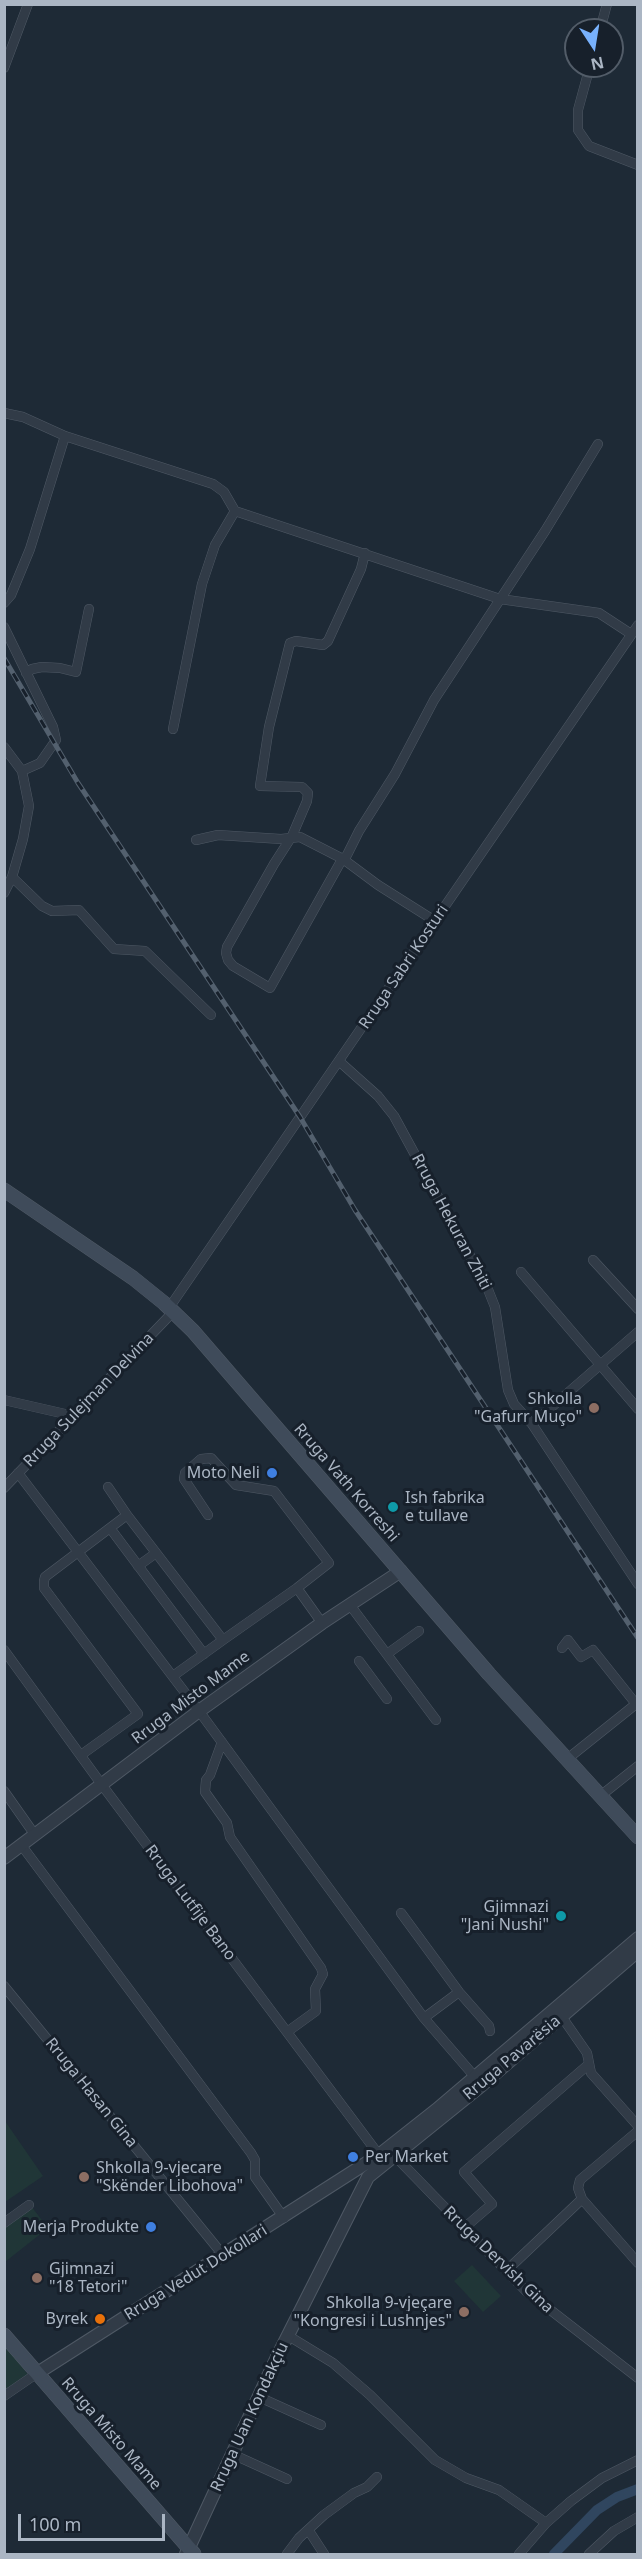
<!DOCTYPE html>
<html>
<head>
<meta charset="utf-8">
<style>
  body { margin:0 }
  #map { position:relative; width:642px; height:2559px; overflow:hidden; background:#1e2a36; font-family:"Noto Sans",sans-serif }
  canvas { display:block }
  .frame { position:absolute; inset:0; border:6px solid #abb6c4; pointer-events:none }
  .north { position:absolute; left:564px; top:18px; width:60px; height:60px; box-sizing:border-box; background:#17202b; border:2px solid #525c68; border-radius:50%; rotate:168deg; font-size:16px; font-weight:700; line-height:24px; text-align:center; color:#abb6c4 }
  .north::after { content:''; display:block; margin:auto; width:21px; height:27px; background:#78b1fc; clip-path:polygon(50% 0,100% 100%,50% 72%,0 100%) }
  .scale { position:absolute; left:18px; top:2514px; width:147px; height:27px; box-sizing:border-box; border:3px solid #abb6c4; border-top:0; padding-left:8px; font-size:18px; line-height:21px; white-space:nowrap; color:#abb6c4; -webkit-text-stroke:4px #17202b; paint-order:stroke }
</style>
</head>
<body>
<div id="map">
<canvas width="642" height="2559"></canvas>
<div class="frame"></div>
<div class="north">N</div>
<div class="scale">100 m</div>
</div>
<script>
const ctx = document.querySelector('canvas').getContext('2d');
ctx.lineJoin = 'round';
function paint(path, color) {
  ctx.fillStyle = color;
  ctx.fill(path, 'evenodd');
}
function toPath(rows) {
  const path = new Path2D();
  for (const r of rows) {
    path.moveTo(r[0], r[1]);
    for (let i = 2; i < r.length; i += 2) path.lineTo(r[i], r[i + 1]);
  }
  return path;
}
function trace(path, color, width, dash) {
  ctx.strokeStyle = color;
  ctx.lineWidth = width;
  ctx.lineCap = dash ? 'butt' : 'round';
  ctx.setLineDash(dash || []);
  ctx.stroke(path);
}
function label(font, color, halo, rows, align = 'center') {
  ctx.font = font + ' "Noto Sans",sans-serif';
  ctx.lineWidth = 6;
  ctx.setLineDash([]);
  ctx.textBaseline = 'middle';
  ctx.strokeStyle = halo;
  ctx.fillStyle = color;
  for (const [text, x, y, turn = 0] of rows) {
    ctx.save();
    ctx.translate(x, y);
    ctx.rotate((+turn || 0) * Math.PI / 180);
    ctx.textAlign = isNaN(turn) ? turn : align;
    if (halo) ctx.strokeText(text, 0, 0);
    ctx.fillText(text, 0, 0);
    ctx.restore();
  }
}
paint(toPath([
  [5,2121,43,2176,5,2202,4,2201],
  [31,2206,48,2228,5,2262,5,2227],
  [472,2265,501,2296,483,2312,454,2281],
  [4,2342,28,2375,4,2393]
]), '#203637');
trace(toPath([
  [554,2554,597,2510,617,2497,638,2489]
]), '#30465f', 10);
const minor = toPath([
  [600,30,607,4],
  [590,66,578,110,578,130,589,146,638,165],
  [4,68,28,4],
  [4,413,23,417,65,436,213,484,224,492,235,511,500,599,599,613,631,634],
  [365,553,361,569,328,641,323,645,296,641,290,643,269,727,260,786,302,787,308,793,307,801,292,836,274,864,227,947,226,953,228,960,233,966,270,988,340,863,347,855,359,831,395,774,434,700,545,531,598,444],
  [4,603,11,595,30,549,65,436],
  [4,627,53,727,56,740,40,763,22,771],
  [26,673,32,669,42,667,60,668,76,672,89,609],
  [173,729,202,584,215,545,235,511],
  [4,747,22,771,29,806,23,839,12,877,4,893],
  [196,840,218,835,281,839,300,837,343,859,378,885,435,921],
  [12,877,42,906,52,911,79,910,114,949,145,951,211,1015],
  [340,1062,378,1096,394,1116,487,1287,495,1307,508,1390,514,1404,532,1424,638,1584],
  [593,1260,638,1309],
  [521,1272,638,1409],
  [169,1308,638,625],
  [4,1400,74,1416],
  [532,1424,638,1332],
  [18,1473,199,1711,424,2018,475,2077],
  [108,1487,127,1515],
  [4,1488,173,1312],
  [208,1515,184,1479,185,1473,201,1459,211,1458,236,1485,274,1491,329,1563,297,1588],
  [110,1528,204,1654],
  [138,1566,156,1553],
  [350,1605,436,1720],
  [562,1648,568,1640,581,1657,593,1650,636,1704,566,1760],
  [4,1650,102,1785,382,2159],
  [387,1654,419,1631],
  [359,1661,387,1699],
  [173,1676,223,1640],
  [222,1742,210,1775,206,1780,205,1792,227,1823,230,1837,321,1968,323,1974,315,1989,316,2011,287,2032],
  [81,1755,138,1714,44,1588,44,1581,45,1577,127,1515,223,1640,297,1588,322,1623],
  [4,1791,35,1835],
  [599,1797,638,1766],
  [22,1846,251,2153,255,2160,255,2177,284,2218],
  [401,1913,459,1992,489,2026,490,2031],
  [4,1986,223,2255],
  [562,2017,587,2053,591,2073,638,2126],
  [424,2018,459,1992],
  [390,2151,526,2291,638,2378],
  [582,2199,578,2188,580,2180,638,2131],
  [4,2223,29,2205],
  [464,2228,492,2204,464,2172,589,2064],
  [506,2271,582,2199,638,2263],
  [287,2335,333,2363,370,2395,435,2460,466,2478,499,2490,546,2523],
  [4,2396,36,2374],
  [259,2397,321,2425],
  [232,2454,287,2479],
  [309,2531,324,2554],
  [287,2554,299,2538,324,2515,354,2493,367,2487,377,2477],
  [519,2554,546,2523,571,2501,602,2478,638,2460],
  [589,2554,614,2531,638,2517]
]);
const tertiary = toPath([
  [4,1858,199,1711,322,1623,401,1571],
  [36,2374,379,2155,436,2110,638,1938],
  [186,2554,277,2357,368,2177,482,2085,638,1951]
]);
const secondary = toPath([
  [4,1190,133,1278,164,1303,193,1331,489,1674,638,1837],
  [4,2335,194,2554]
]);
trace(minor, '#4f5965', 10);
trace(tertiary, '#4f5965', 14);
trace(secondary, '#4f5965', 15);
trace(minor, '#313b47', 9);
trace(tertiary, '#313b47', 12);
trace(secondary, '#3f4b5a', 14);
const rail = toPath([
  [4,658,78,783,300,1117,355,1210,638,1638]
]);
trace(rail, '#53606e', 5);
trace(rail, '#17202b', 3, [9]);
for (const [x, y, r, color] of [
  [594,1408,6,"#8d6e63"],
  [272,1473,6,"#3f7fe0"],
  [393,1507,6,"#0f9aa8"],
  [561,1916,6,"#0f9aa8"],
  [353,2157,6,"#3f7fe0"],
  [84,2177,6,"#8d6e63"],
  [151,2227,6,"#3f7fe0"],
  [37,2278,6,"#8d6e63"],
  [464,2312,6,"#8d6e63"],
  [100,2319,6,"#e8710a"]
]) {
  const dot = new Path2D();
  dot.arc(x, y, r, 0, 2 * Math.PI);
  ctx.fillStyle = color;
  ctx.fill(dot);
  trace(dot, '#17202b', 2);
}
label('16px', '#abb6c4', '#17202b', [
  ["Rruga Sabri Kosturi",404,967,-56],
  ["Rruga Hekuran Zhiti",451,1222,62],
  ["Rruga Sulejman Delvina",89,1400,-46],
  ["Rruga Vath Korreshi",346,1483,49],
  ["Rruga Misto Mame",191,1698,-37],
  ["Rruga Lutfije Bano",190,1903,53],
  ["Rruga Pavarësia",512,2058,-40],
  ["Rruga Hasan Gina",91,2093,51],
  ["Rruga Dervish Gina",498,2260,44],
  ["Rruga Vedut Dokollari",196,2273,-32],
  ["Rruga Uan Kondakçiu",250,2417,-65],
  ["Rruga Misto Mame",111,2434,49]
]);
label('16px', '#abb6c4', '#17202b', [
  ["Shkolla",582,1399],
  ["\"Gafurr Muço\"",582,1417],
  ["Moto Neli",260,1473],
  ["Ish fabrika",405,1498,"left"],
  ["e tullave",405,1516,"left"],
  ["Gjimnazi",549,1907],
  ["\"Jani Nushi\"",549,1925],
  ["Per Market",365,2157,"left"],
  ["Shkolla 9-vjecare",96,2168,"left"],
  ["\"Skënder Libohova\"",96,2186,"left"],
  ["Merja Produkte",139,2227],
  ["Gjimnazi",49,2269,"left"],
  ["\"18 Tetori\"",49,2287,"left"],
  ["Shkolla 9-vjeçare",452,2303],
  ["\"Kongresi i Lushnjes\"",452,2321],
  ["Byrek",88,2319]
], 'right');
</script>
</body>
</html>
